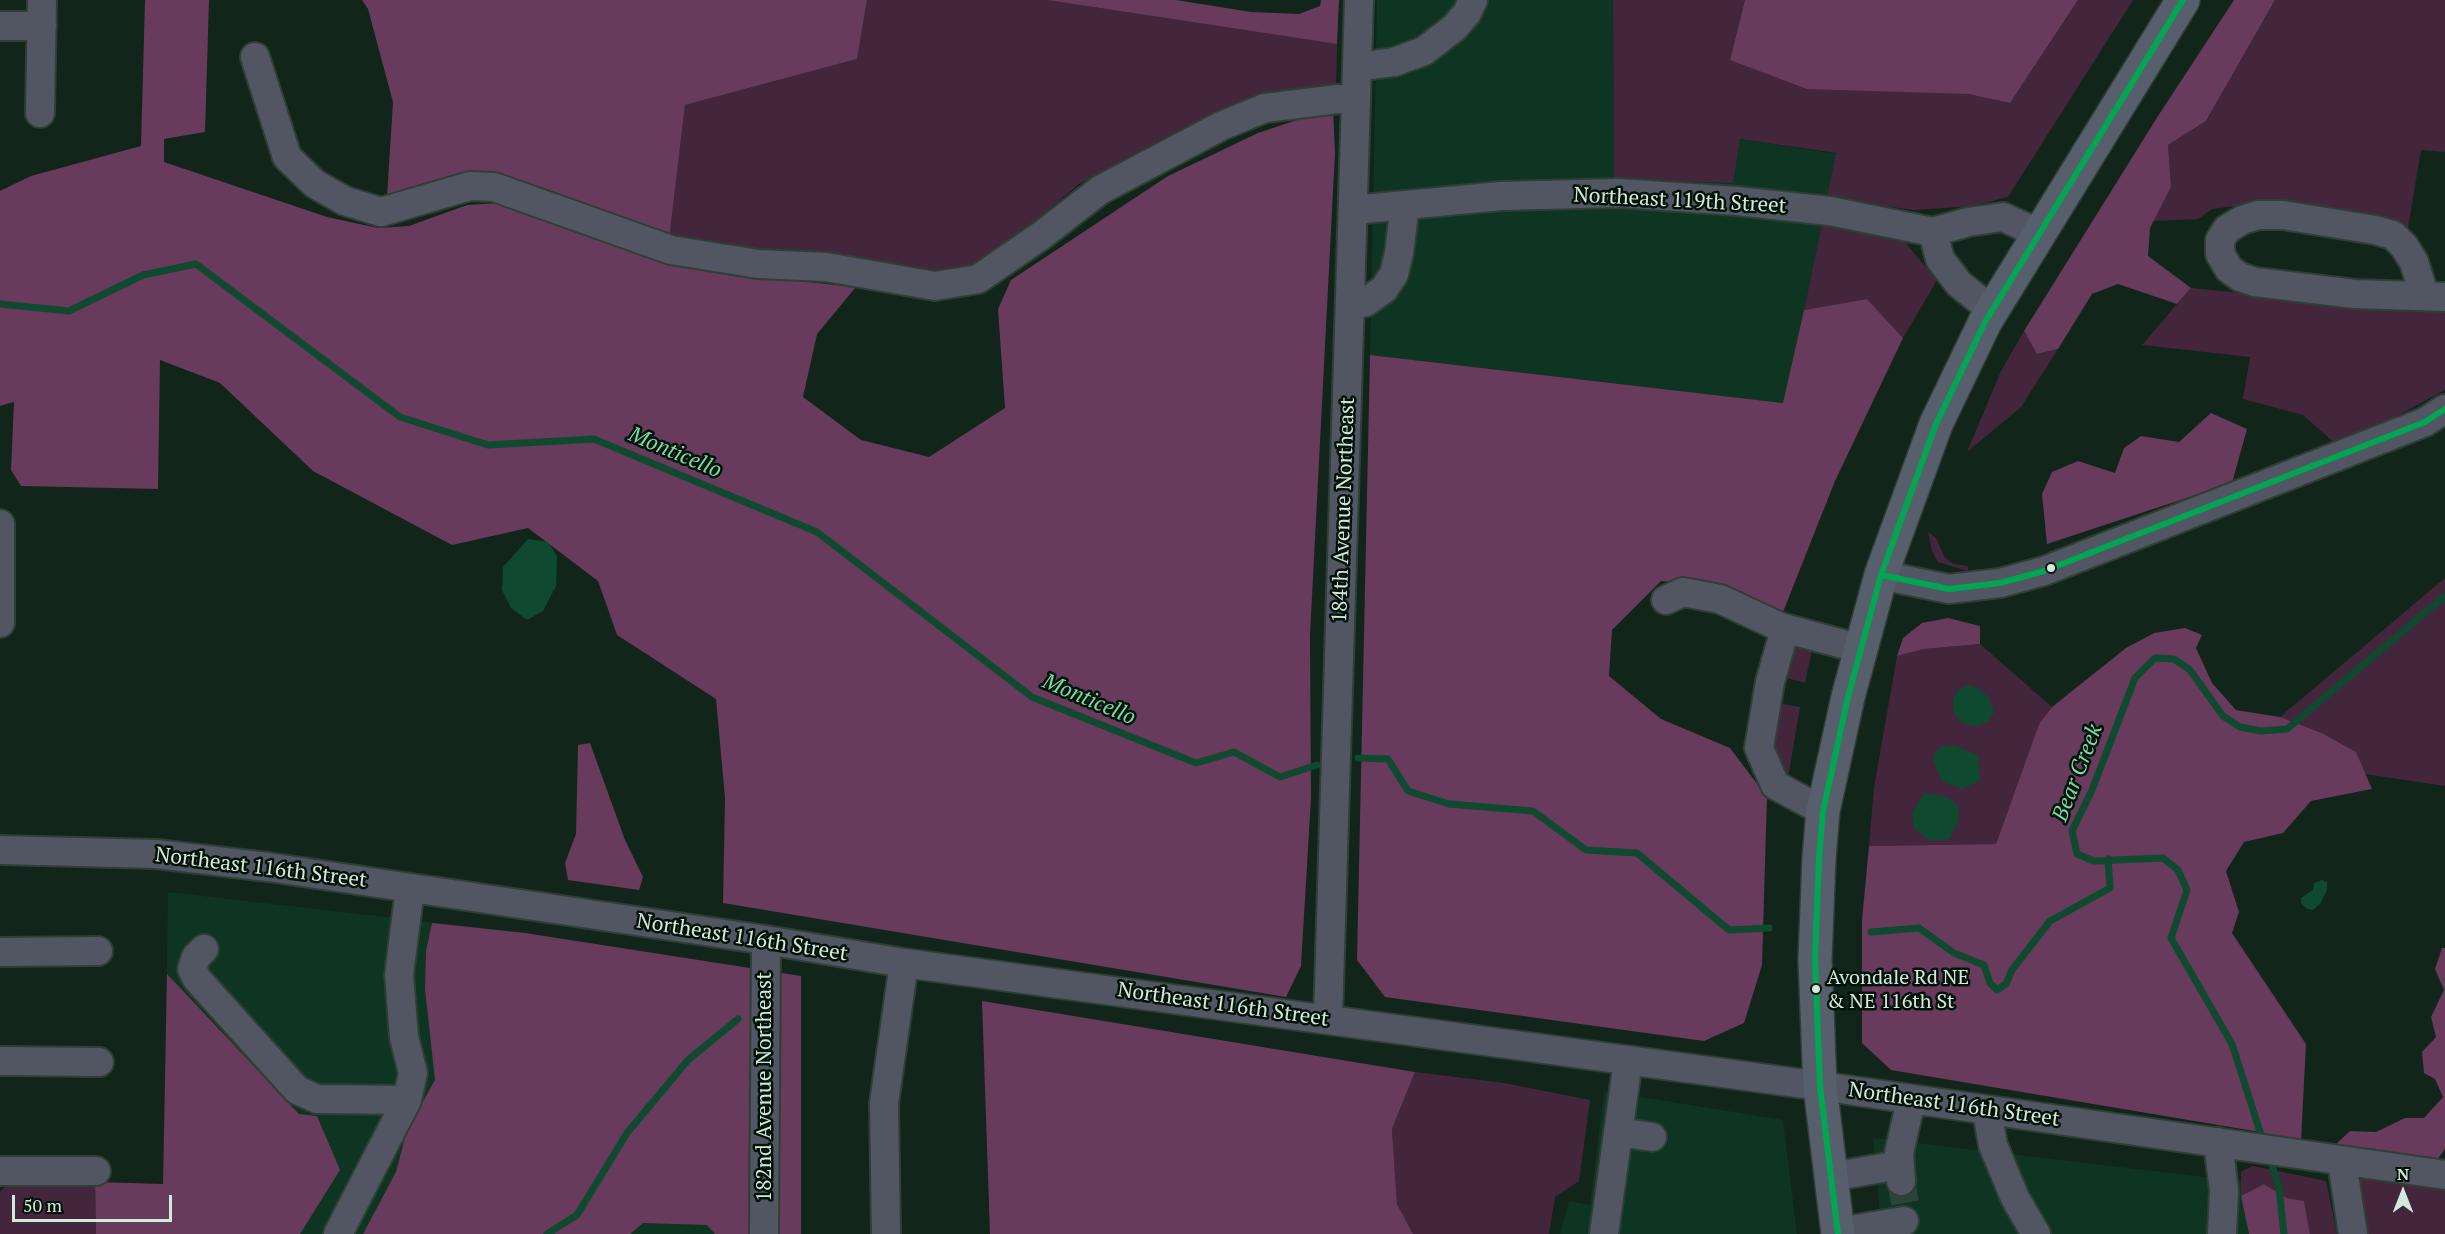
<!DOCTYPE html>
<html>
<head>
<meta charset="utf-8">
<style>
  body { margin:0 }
  #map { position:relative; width:2445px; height:1234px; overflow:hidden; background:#11251b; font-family:"PT Serif",serif }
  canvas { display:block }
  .north { position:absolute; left:2373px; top:1162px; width:60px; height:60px; -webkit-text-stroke:4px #021209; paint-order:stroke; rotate:0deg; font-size:16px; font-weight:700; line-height:24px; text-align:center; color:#d2eadc }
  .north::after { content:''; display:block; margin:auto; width:21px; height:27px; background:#d2eadc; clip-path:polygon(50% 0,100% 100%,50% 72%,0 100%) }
  .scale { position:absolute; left:12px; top:1195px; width:160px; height:27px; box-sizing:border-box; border:3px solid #d2eadc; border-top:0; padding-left:8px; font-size:18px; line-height:21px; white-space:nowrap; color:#d2eadc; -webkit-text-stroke:4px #021209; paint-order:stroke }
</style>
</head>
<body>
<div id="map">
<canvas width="2445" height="1234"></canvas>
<div class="north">N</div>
<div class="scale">50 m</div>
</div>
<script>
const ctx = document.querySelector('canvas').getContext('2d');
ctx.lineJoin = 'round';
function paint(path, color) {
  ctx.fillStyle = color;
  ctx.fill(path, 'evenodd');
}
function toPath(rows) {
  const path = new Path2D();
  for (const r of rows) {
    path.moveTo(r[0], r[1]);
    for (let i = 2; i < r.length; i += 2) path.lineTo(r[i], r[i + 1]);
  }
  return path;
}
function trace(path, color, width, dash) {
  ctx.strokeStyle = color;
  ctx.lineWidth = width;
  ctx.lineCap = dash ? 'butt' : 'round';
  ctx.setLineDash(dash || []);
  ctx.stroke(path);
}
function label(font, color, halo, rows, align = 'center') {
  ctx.font = font + ' "PT Serif",serif';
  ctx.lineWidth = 5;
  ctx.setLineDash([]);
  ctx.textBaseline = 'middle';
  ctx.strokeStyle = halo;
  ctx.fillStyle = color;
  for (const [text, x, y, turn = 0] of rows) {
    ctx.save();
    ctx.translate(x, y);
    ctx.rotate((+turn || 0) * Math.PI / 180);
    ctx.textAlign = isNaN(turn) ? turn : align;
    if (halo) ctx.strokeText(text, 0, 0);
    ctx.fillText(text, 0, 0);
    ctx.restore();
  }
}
paint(toPath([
  [1377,0,1613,0,1614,179,1740,139,1837,154,1784,403,1370,355],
  [168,892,525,933,801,976,801,1234,163,1234],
  [1604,1091,1783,1120,1797,1234,1560,1234,1569,1201,1590,1205],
  [1873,1138,2247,1182,2258,1234,1882,1234]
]), '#0d3522');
paint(toPath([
  [867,0,1047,0,1337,44,1336,87,1252,97,1181,129,1079,184,1009,243,967,267,925,272,761,256,669,240,685,105,857,59],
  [1613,0,1745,0,1730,60,1968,94,2010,103,2078,0,2133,0,2008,197,1973,206,1914,210,1827,198,1836,153,1740,139,1733,183,1614,179],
  [2275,0,2445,0,2445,152,2421,150,2408,228,2258,203,2212,209,2198,219,2153,221,2171,187,2168,145,2206,121],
  [1823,219,1902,239,1937,280,1903,338,1867,299,1804,310],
  [2191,288,2445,313,2445,390,2339,447,2303,415,2243,399,2250,357,2142,345],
  [2024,331,2037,354,2058,349,2021,407,1967,452,2001,371],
  [1928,532,1936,538,1945,558,1954,564,1968,566,1968,571,1938,562,1932,551],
  [2445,578,2445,786,2365,774,2356,752,2322,733,2280,717],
  [1980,644,2052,707,2039,724,1996,844,1869,846,1874,788,1897,656,1924,649],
  [1802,646,1812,649,1805,683,1787,678,1793,649],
  [1771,702,1800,707,1787,785,1764,737],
  [1415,1072,1504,1083,1590,1100,1579,1181,1555,1197,1549,1234,1413,1234,1397,1204,1392,1129],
  [2253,1166,2326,1181,2337,1234,2310,1234,2304,1201,2287,1198,2264,1184,2241,1196,2241,1172],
  [2356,1178,2445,1190,2445,1234,2366,1234],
  [95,1182,96,1234,0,1234,0,1192,8,1183]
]), '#44263c');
paint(toPath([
  [145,0,209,0,205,132,164,139,164,162,327,217,378,228,409,226,467,205,500,203,660,259,728,274,856,287,817,334,803,397,861,440,929,457,1005,408,998,309,1011,280,1168,176,1258,133,1333,108,1335,153,1310,635,1311,798,1301,966,1286,997,723,903,725,798,716,699,617,635,598,581,528,528,452,545,313,471,220,383,160,360,158,489,21,486,11,470,14,402,0,406,0,191,31,176,141,146],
  [362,0,867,0,857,59,685,105,669,240,503,177,387,197,393,102,368,9],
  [1047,0,1176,0,1251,12,1299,14,1320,6,1321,0,1339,0,1337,44],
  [1745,0,2078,0,2010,103,1968,94,1807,89,1730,60],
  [2234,0,2275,0,2206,121,2168,145,2171,187,2150,228,2148,256,2191,288,2177,304,2118,284,2092,294,2058,349,2037,354,2024,331,2158,116],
  [1867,299,1903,338,1835,481,1783,612,1724,585,1661,581,1612,630,1609,676,1661,719,1730,748,1767,797,1762,965,1744,1023,1704,1041,1385,997,1357,960,1370,355,1783,403,1804,310],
  [2211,413,2247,429,2232,483,2047,544,2042,494,2052,472,2078,461,2115,473,2124,448,2141,436,2179,442],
  [1948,618,1980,626,1980,644,1924,649,1897,656,1903,638,1922,623],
  [2185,628,2202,635,2196,648,2212,683,2236,710,2280,717,2322,733,2356,752,2372,789,2311,801,2283,833,2244,842,2226,871,2239,912,2232,933,2306,1044,2301,1141,2260,1132,1891,1070,1862,1043,1862,920,1869,846,1996,844,2039,724,2052,707,2126,648,2154,633],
  [590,743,625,840,643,877,639,890,568,880,565,863,576,834,578,745],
  [432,923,525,933,801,976,801,1234,715,1234,707,1225,643,1223,630,1234,363,1234,396,1172,407,1130,435,1080,425,989,426,951],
  [2442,948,2445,948,2445,1149,2437,1160,2335,1145,2350,1131,2376,1132,2405,1118,2424,1118,2443,1097,2435,1079,2424,1073,2422,1052,2436,1037,2431,1017,2444,990,2435,969],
  [167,974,299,1114,317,1116,340,1170,300,1234,96,1234,95,1182,163,1184],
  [982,1001,1415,1072,1392,1129,1397,1204,1413,1234,990,1234],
  [2264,1184,2287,1198,2304,1201,2310,1234,2249,1234,2241,1196]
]), '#683a5b');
paint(toPath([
  [528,539,548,542,557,556,556,586,543,611,527,620,511,608,502,590,503,567],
  [1969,685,1980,689,1989,698,1994,713,1988,722,1976,726,1962,723,1953,711,1953,699,1959,689],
  [1954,745,1978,755,1980,781,1961,789,1942,781,1934,762,1934,753,1941,747],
  [1924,793,1948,797,1958,806,1959,819,1950,839,1930,841,1914,828,1912,813],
  [2322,880,2327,882,2327,890,2320,904,2313,910,2307,909,2301,903,2301,898,2313,890,2314,883]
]), '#0f4930');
trace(toPath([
  [0,304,69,311,143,275,196,264,400,417,488,445,594,439,817,532,1032,697,1196,763,1234,752,1280,777,1317,765],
  [1358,758,1388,759,1408,791,1449,804,1533,811,1586,850,1637,853,1729,930,1769,928],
  [1871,932,1919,928,1954,953,1984,965,1990,983,1997,990,2006,984,2012,970,2050,921,2110,888,2108,859],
  [2263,1141,2232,1044,2171,938,2187,890,2178,870,2163,858,2094,861,2077,854,2072,831,2092,790,2135,678,2155,658,2174,659,2190,670,2223,716,2240,727,2261,731,2287,729,2445,596],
  [2269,1157,2279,1187,2284,1234],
  [547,1234,577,1215,627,1133,688,1060,738,1019]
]), '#0f4930', 7);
trace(toPath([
  [1901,1181,1905,1203]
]), '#2e4338', 28, [28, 14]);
const minor = toPath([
  [0,26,42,26],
  [255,57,287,157,315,184,345,201,381,212,470,186,494,187,671,250,758,264,826,267,935,286,978,279,1042,235,1100,190,1221,126,1265,108,1338,99,1356,100],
  [1357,67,1394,62,1424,51,1455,27,1467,13,1473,0],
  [40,113,42,0],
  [1353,210,1501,196,1619,193,1737,201,1830,211,1933,232,1968,222,2003,217,2038,233],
  [1933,232,1940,259,1959,284,1992,310],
  [2424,294,2414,262,2404,246,2393,235,2375,230,2283,215,2258,215,2242,220,2227,229,2220,240,2220,254,2229,269,2240,277,2255,282,2355,294,2445,297],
  [1350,306,1366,302,1384,289,1394,274,1399,253,1405,205],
  [0,524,0,623],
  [1881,575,1949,589,2000,583,2044,571,2425,422,2445,409],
  [1666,600,1683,592,1720,599,1780,627,1861,649],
  [1785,629,1770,682,1759,748,1775,785,1823,811],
  [0,850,156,854,268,867,766,940,904,963,1820,1086,2445,1175],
  [204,949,196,957,192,969,197,979,297,1090,317,1099,407,1100],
  [0,952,98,951],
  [1328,1019,1359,0],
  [0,1061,99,1062],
  [1987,1111,1993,1145,2015,1198,2036,1234],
  [1618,1132,1652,1137],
  [2218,1142,2224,1191,2222,1234],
  [2342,1162,2353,1234],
  [0,1171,96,1171],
  [1831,1177,1899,1165],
  [1901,1181,1899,1153,1911,1100],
  [1838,1232,1904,1221],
  [338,1234,407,1100,413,1073,404,1037,399,975,410,888],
  [764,1234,766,940],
  [886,1234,884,1103,904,963],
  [1604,1234,1628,1061]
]);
const major = toPath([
  [1838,1234,1820,1086,1815,959,1819,858,1823,811,1848,697,1881,575,1936,424,1985,322,2183,0]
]);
trace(minor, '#2e3f36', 32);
trace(major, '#2e3f36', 36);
trace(minor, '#525662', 28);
trace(major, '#585f6c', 33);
trace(toPath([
  [1881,575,1949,589,2000,583,2044,571,2425,422,2445,409],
  [1838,1234,1820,1086,1815,959,1819,858,1823,811,1848,697,1881,575,1936,424,1985,322,2183,0]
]), '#00a651', 6);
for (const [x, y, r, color] of [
  [2051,568,5,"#d2eadc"],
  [1816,989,5,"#d2eadc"]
]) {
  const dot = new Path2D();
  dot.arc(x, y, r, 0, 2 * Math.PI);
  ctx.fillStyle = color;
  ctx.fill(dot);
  trace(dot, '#021209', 2);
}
label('20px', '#d2eadc', '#021209', [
  ["Avondale Rd NE",1827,978],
  ["& NE 116th St",1827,1002]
], 'left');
label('21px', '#d2eadc', '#021209', [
  ["Northeast 119th Street",1680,201,3],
  ["184th Avenue Northeast",1344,510,-88],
  ["Northeast 116th Street",261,868,7],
  ["Northeast 116th Street",742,938,9],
  ["Northeast 116th Street",1223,1005,8],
  ["182nd Avenue Northeast",765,1087,-90],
  ["Northeast 116th Street",1954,1105,8]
]);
label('italic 22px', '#75dea8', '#021209', [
  ["Monticello",675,453,23],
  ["Monticello",1089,700,23],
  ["Bear Creek",2078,773,-69]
]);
</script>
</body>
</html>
